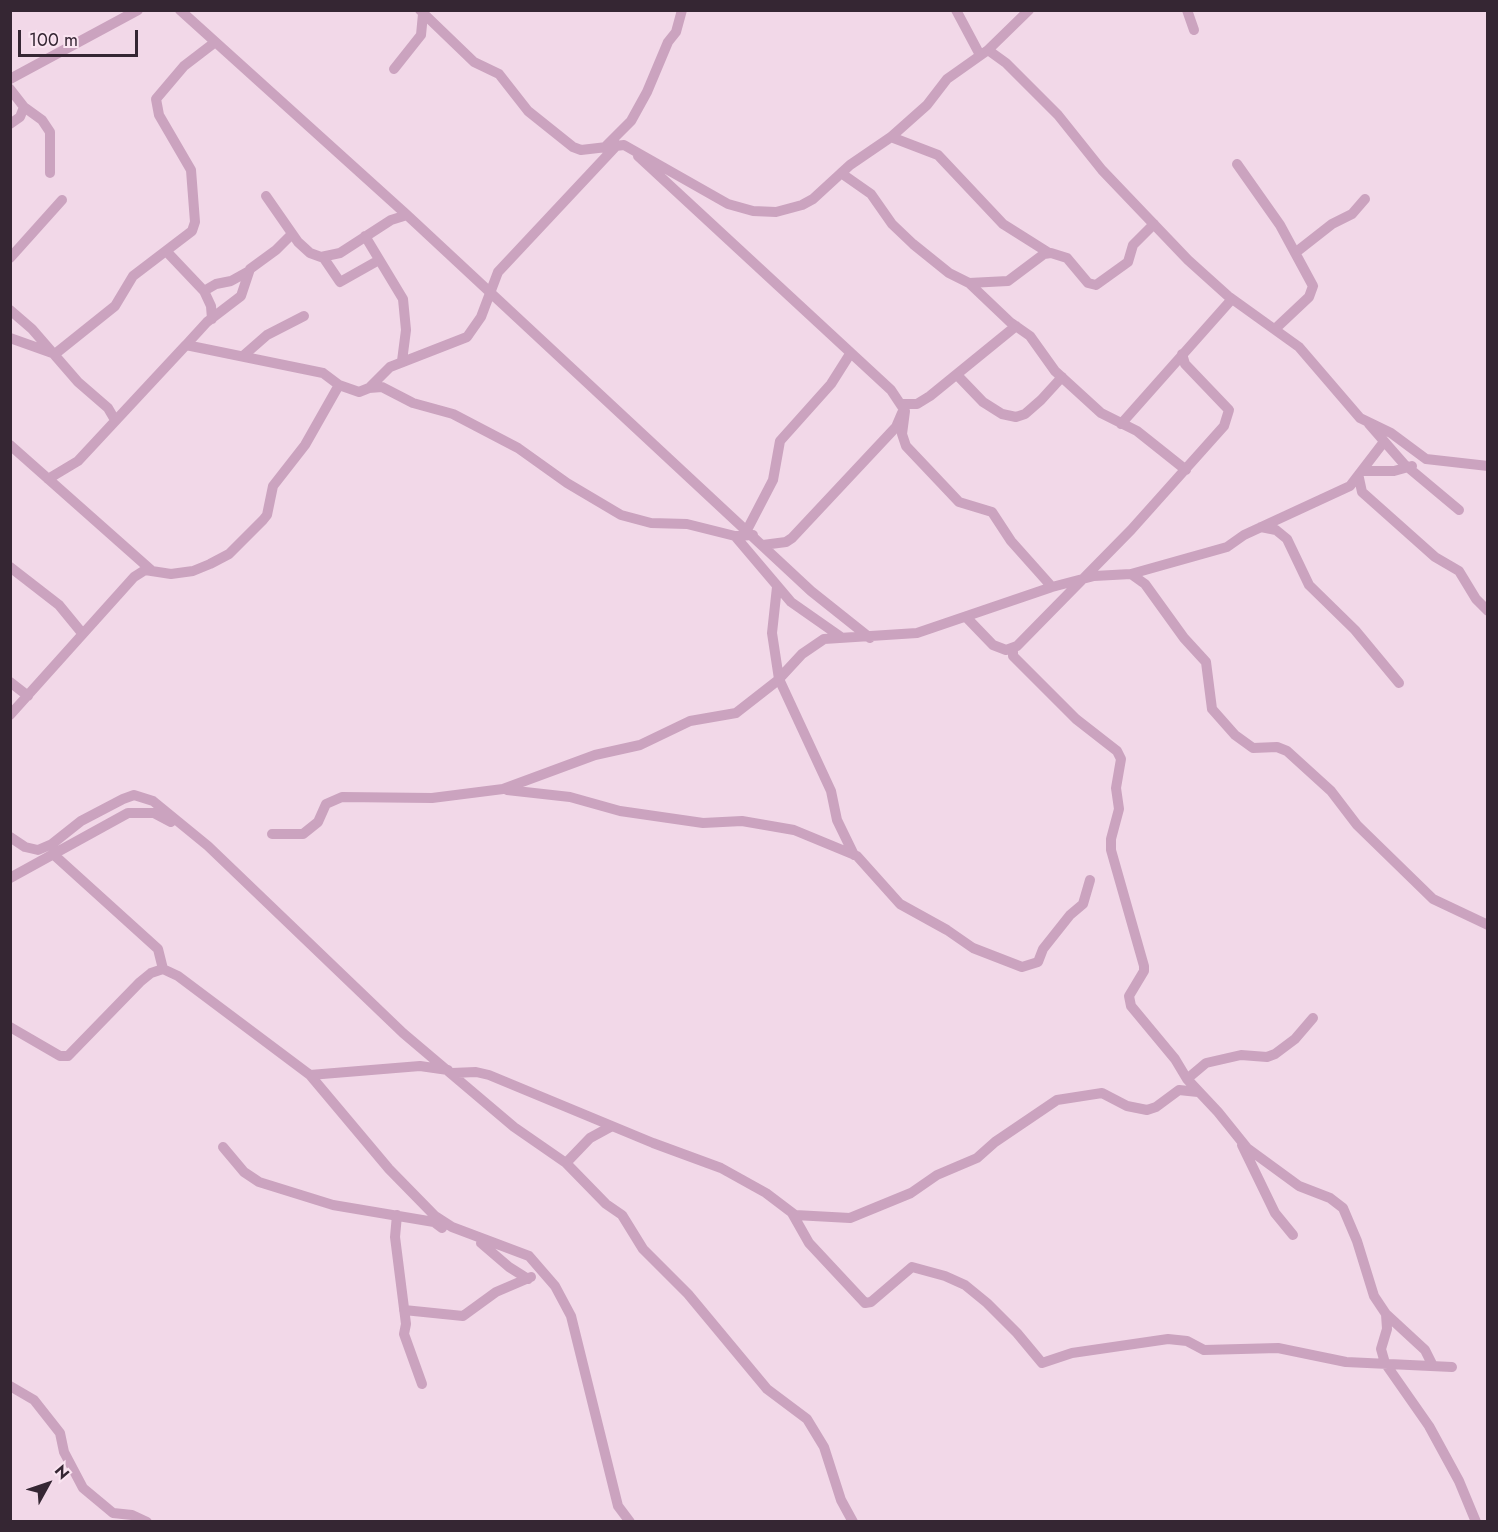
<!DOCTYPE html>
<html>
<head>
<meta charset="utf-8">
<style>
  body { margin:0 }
  #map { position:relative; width:1498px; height:1532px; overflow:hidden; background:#f2d8e8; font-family:Jost,sans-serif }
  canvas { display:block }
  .frame { position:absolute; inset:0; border:12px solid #352633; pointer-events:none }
  .north { position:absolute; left:18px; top:1454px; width:60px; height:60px; -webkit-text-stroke:4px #fae4f1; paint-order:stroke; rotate:50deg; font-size:16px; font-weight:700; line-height:24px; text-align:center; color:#352633 }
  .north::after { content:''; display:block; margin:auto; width:21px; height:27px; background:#352633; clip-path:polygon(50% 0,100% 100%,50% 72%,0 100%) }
  .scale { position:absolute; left:18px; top:30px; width:120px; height:27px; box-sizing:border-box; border:3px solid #352633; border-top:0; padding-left:8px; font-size:18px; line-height:21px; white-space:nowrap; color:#352633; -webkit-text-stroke:4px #fae4f1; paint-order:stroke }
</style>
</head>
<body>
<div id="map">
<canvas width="1498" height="1532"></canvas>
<div class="frame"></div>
<div class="north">N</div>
<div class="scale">100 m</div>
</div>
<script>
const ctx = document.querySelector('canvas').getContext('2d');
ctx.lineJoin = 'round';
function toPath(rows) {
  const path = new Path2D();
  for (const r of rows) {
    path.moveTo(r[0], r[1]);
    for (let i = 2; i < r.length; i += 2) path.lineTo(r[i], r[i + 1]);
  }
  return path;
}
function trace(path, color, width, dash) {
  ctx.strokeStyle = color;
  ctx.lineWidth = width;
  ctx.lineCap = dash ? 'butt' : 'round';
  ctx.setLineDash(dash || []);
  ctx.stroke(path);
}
trace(toPath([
  [180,10,407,215,811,591,870,638],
  [420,10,474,62,499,74,528,111,573,147,581,150,624,145,728,204,753,211,776,212,802,205,813,199,850,165,891,137,927,105,947,79,988,50,1029,10],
  [956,10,980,55],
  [1187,10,1194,30],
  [988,50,1006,63,1058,115,1102,170,1188,260,1228,296,1299,347,1360,418,1391,433,1426,459,1488,466],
  [394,69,421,35,423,14],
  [10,79,138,10],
  [10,89,24,107,42,120,50,132,50,173],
  [10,124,20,117,24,107],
  [891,137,938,155,1003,224,1049,253],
  [606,146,631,121,647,92,668,42,676,32,682,10],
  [638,156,891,390,905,411,902,434,906,446,959,502,992,512,1011,541,1052,587],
  [1237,164,1280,225,1313,286,1309,297,1275,329],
  [841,173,871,194,892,224,913,244,949,273,969,283,1008,281,1044,254,1051,253,1067,258,1088,283,1096,285,1128,262,1133,245,1154,224],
  [266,196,298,242,310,253,321,257,340,253,391,220,407,215],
  [365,236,403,299,406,330,402,361],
  [167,252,204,291,211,306,212,319],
  [1295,253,1332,224,1352,214,1365,199],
  [323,257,340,282,379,260],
  [10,258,62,200],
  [969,283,1010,322,1030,336,1055,371,1101,413,1137,431,1186,470],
  [204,291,216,284,231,281,249,271],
  [10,310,32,329,78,382,108,408,115,420],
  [10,338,55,354,115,306,133,276,192,231,195,222,191,170,159,115,156,99,184,66,214,43],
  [186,345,207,322,241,296,250,269,276,250,292,234],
  [243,356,267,335,304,316],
  [958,376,983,402,1002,414,1016,417,1025,414,1041,400,1062,377],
  [369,388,382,387,413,403,453,414,518,448,567,483,621,515,651,523,687,524,735,536,753,535],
  [902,404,917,404,930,396,1016,326],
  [1121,424,1232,299],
  [1369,424,1404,464,1459,510],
  [10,445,151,570],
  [1364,471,1394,471,1412,466],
  [1359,478,1362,492,1435,557,1459,571,1476,599,1488,611],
  [48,479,78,461,186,345,323,373,339,385,359,392,369,388,390,367,467,337,481,317,498,272,617,145],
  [1261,527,1276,530,1287,539,1309,585,1355,630,1399,683],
  [747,530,773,480,780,441,831,384,850,354],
  [735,536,791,602,841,637],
  [763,545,786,542,792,538,896,427,902,413],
  [10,567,59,605,82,633],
  [1131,574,1145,584,1184,638,1206,662,1212,709,1235,735,1253,748,1277,747,1287,751,1331,791,1357,825,1433,899,1488,925],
  [777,587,772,633,779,679,831,791,837,820,854,855],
  [966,617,993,645,1006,650,1017,646,1131,530,1224,426,1229,410,1185,364,1182,354],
  [1013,648,1013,656,1076,719,1117,751,1121,759,1116,788,1119,809,1111,839,1111,850,1144,966,1144,971,1129,996,1131,1006,1175,1059,1187,1079,1218,1112,1247,1148,1299,1186,1330,1198,1343,1208,1357,1241,1374,1296,1386,1314,1425,1350,1433,1366],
  [10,682,28,696],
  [10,715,134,577,145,570,171,574,193,571,210,564,229,554,263,520,267,515,273,486,305,445,339,385],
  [507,790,570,797,620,811,703,823,742,821,794,830,857,856,900,904,947,930,973,948,1022,967,1038,962,1043,949,1070,915,1083,904,1090,880],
  [272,834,303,834,318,822,326,804,342,797,432,798,503,789,595,755,640,745,690,721,736,713,777,681,802,654,824,639,917,633,1052,587,1094,576,1131,574,1227,547,1244,535,1350,486,1383,443],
  [10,837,25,847,38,850,52,844,81,821,123,799,134,795,153,801,208,846,403,1033,514,1127,566,1163,606,1204,622,1215,643,1249,688,1294,767,1389,807,1419,824,1447,841,1500,853,1522],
  [53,854,158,949,163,969],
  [10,878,128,813,154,813,171,822],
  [10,1027,60,1056,68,1056,140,982,151,973,163,969,178,976,310,1075,420,1066,448,1070],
  [452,1073,476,1072,489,1075,653,1143,721,1168,766,1193,795,1215,850,1218,911,1193,937,1175,977,1158,995,1142,1057,1100,1102,1093,1127,1106,1147,1110,1156,1107,1179,1090,1198,1092],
  [310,1075,389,1169,435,1216,452,1227,529,1256,555,1286,571,1316,618,1506,630,1522],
  [1187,1079,1206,1063,1241,1055,1267,1057,1275,1054,1295,1039,1313,1018],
  [1242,1145,1275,1213,1293,1235],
  [223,1147,244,1172,259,1182,333,1205,434,1222,442,1228],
  [566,1163,590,1138,612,1126],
  [792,1213,809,1243,865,1303,871,1302,912,1267,945,1276,965,1285,987,1303,1017,1333,1042,1363,1072,1353,1168,1339,1187,1341,1204,1350,1278,1348,1346,1362,1452,1367],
  [397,1215,395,1237,406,1324,404,1334,422,1384],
  [481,1243,509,1267,528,1279],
  [404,1310,463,1316,496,1292,531,1277],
  [1386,1314,1387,1329,1381,1349,1385,1363,1429,1426,1459,1481,1476,1522],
  [10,1386,34,1400,60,1433,64,1452,83,1488,113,1513,132,1515,147,1522]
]), '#cba3bf', 10);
</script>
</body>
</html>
